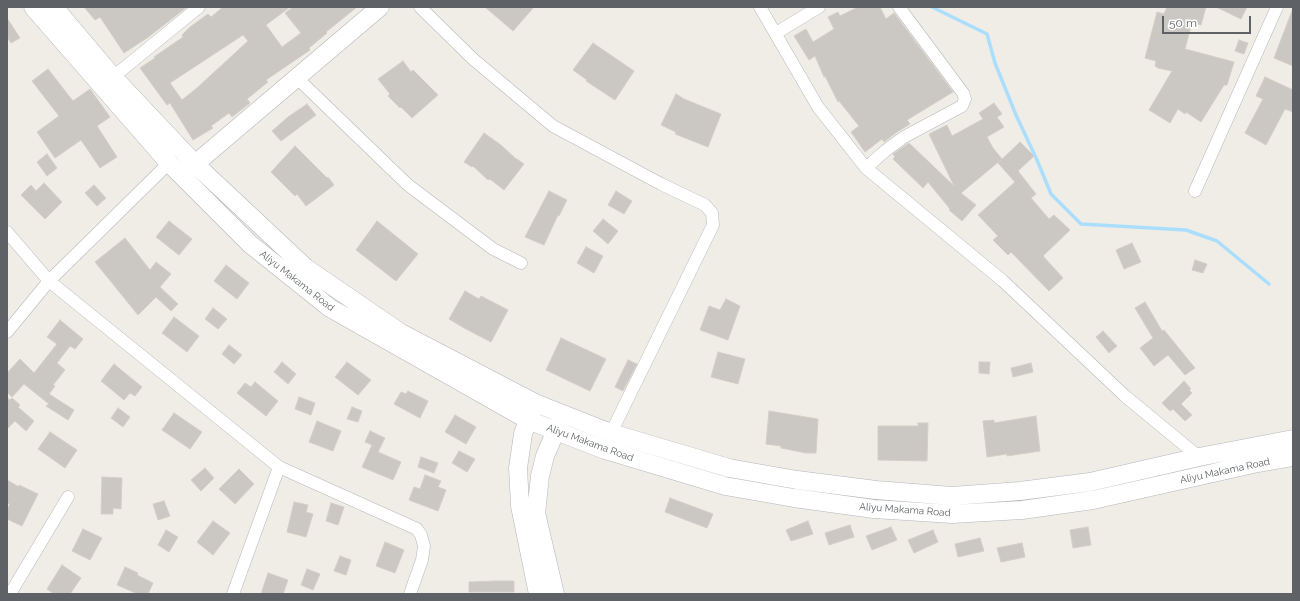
<!DOCTYPE html>
<html>
<head>
<meta charset="utf-8">
<style>
  body { margin:0 }
  #map { position:relative; width:1300px; height:601px; overflow:hidden; background:#f0ede7; font-family:Raleway,sans-serif }
  canvas { display:block }
  .frame { position:absolute; inset:0; border:8px solid #5e6266; pointer-events:none }
  .scale { position:absolute; left:1162px; top:16px; width:89px; height:18px; box-sizing:border-box; border:2px solid #5e6266; border-top:0; padding-left:5px; font-size:12px; line-height:14px; white-space:nowrap; color:#5e6266; -webkit-text-stroke:3px #fff; paint-order:stroke }
</style>
</head>
<body>
<div id="map">
<canvas width="1300" height="601"></canvas>
<div class="frame"></div>
<div class="scale">50 m</div>
</div>
<script>
const ctx = document.querySelector('canvas').getContext('2d');
ctx.lineJoin = 'round';
function toPath(rows) {
  const path = new Path2D();
  for (const r of rows) {
    path.moveTo(r[0], r[1]);
    for (let i = 2; i < r.length; i += 2) path.lineTo(r[i], r[i + 1]);
  }
  return path;
}
function trace(path, color, width, dash) {
  ctx.strokeStyle = color;
  ctx.lineWidth = width;
  ctx.lineCap = dash ? 'butt' : 'round';
  ctx.setLineDash(dash || []);
  ctx.stroke(path);
}
function paint(path, color) {
  ctx.fillStyle = color;
  ctx.fill(path, 'evenodd');
}
function label(font, color, halo, rows, align = 'center') {
  ctx.font = font + ' Raleway,sans-serif';
  ctx.lineWidth = 4;
  ctx.setLineDash([]);
  ctx.textBaseline = 'middle';
  ctx.strokeStyle = halo;
  ctx.fillStyle = color;
  for (const [text, x, y, turn = 0] of rows) {
    ctx.save();
    ctx.translate(x, y);
    ctx.rotate((+turn || 0) * Math.PI / 180);
    ctx.textAlign = isNaN(turn) ? turn : align;
    if (halo) ctx.strokeText(text, 0, 0);
    ctx.fillText(text, 0, 0);
    ctx.restore();
  }
}
trace(toPath([
  [932,7,987,34,995,63,1016,115,1037,160,1051,194,1081,224,1186,230,1217,241,1269,284]
]), '#abdefc', 3.5);
const building = toPath([
  [84,7,187,7,147,38,124,53,100,17,95,20,84,7],
  [223,7,290,7,266,25,282,47,301,33,285,13,293,7,357,7,326,32,327,33,309,48,310,50,266,80,268,82,247,99,250,103,232,117,229,113,211,126,213,128,193,140,170,103,167,105,140,68,155,58,154,57,183,37,182,35,190,27,208,14,211,17,223,7],
  [243,35,248,41,198,87,182,100,170,83,243,35],
  [485,7,534,7,513,31,485,7],
  [858,7,880,7,886,19,894,13,953,92,907,120,910,124,897,132,884,142,882,139,865,152,851,132,859,126,839,101,838,102,825,76,824,77,815,56,809,60,794,36,806,29,813,42,834,29,828,17,838,12,840,16,858,7],
  [1167,7,1206,7,1201,25,1192,22,1185,49,1234,62,1227,85,1224,85,1201,122,1186,112,1185,114,1178,109,1170,123,1149,110,1172,71,1158,68,1155,66,1156,61,1145,58,1157,12,1164,14,1167,7],
  [1216,7,1247,7,1241,19,1216,7],
  [1292,11,1293,11,1293,66,1274,58,1292,11],
  [7,18,20,38,11,43,7,37,7,18],
  [1239,40,1248,43,1244,54,1235,51,1239,40],
  [593,43,634,71,615,100,586,81,587,80,573,70,593,43],
  [403,61,411,72,413,70,438,95,412,118,401,107,400,108,388,96,390,94,378,79,403,61],
  [48,69,73,101,90,89,110,117,97,126,117,157,100,168,81,140,55,158,37,132,59,116,32,81,48,69],
  [1265,77,1293,90,1293,112,1285,109,1266,145,1245,133,1263,99,1256,96,1265,77],
  [676,94,684,99,721,114,708,147,675,134,676,132,661,125,676,94],
  [994,103,1002,114,997,117,1004,127,987,137,993,148,1002,159,961,193,976,205,962,221,949,210,950,209,928,182,923,188,893,159,895,157,893,154,909,143,954,186,929,134,947,125,952,136,983,119,979,113,994,103],
  [307,104,316,115,281,141,272,131,288,117,307,104],
  [484,133,501,145,516,159,517,159,524,164,504,190,490,179,488,180,473,166,472,167,464,162,484,133],
  [1020,142,1034,156,1018,171,1036,194,1031,198,1049,219,1054,215,1070,230,1043,256,1063,278,1049,291,1011,252,1008,255,993,240,998,236,978,215,1015,182,998,163,1020,142],
  [295,146,327,178,328,177,334,185,306,206,297,194,295,196,271,172,295,146],
  [47,154,57,168,47,176,37,162,47,154],
  [44,183,62,202,45,219,21,195,31,185,36,191,44,183],
  [94,185,106,198,97,206,85,193,94,185],
  [549,191,567,200,559,216,558,215,544,245,525,237,549,191],
  [616,191,632,201,624,214,608,205,616,191],
  [603,219,618,231,608,244,593,231,603,219],
  [169,221,192,239,179,255,156,237,169,221],
  [377,221,418,254,396,281,356,250,377,221],
  [125,238,150,270,156,262,171,274,160,287,178,304,171,311,156,297,138,315,95,262,125,238],
  [1132,243,1141,262,1124,269,1116,250,1132,243],
  [586,247,603,256,594,273,577,263,586,247],
  [1195,260,1207,264,1203,273,1192,270,1195,260],
  [226,265,249,283,237,299,214,281,226,265],
  [465,291,479,299,481,296,508,310,491,342,464,328,449,319,465,291],
  [726,299,740,306,728,340,700,330,709,306,720,310,726,299],
  [1145,302,1162,331,1164,330,1195,368,1185,375,1168,355,1154,366,1140,348,1153,338,1135,308,1145,302],
  [213,308,227,319,218,329,205,319,213,308],
  [174,317,199,336,187,352,162,333,174,317],
  [60,320,83,339,75,349,70,346,57,363,65,370,53,385,55,386,49,394,74,410,68,420,46,406,49,404,24,384,12,397,7,392,7,373,20,359,34,373,57,344,47,337,60,320],
  [1103,331,1117,346,1109,353,1096,337,1103,331],
  [561,338,606,359,590,391,546,370,561,338],
  [229,345,242,355,234,364,222,354,229,345],
  [718,352,745,359,738,384,711,377,718,352],
  [628,360,637,364,623,391,615,387,628,360],
  [282,362,296,374,288,384,274,372,282,362],
  [347,362,371,380,358,395,335,377,347,362],
  [979,362,990,362,989,374,979,373,979,362],
  [1031,363,1033,372,1013,377,1011,368,1031,363],
  [114,364,142,387,135,396,130,393,124,400,101,381,114,364],
  [1184,381,1191,389,1189,390,1192,393,1181,404,1192,415,1185,421,1173,409,1170,411,1162,403,1184,381],
  [255,382,278,401,266,416,237,393,245,383,251,387,255,382],
  [408,391,428,401,420,418,394,404,401,392,406,394,408,391],
  [299,397,315,403,311,415,295,409,299,397],
  [7,398,10,400,12,398,20,405,18,407,34,421,26,431,15,421,7,429,7,398],
  [352,407,362,411,358,422,347,419,352,407],
  [118,408,130,417,123,427,111,418,118,408],
  [769,411,818,419,816,453,806,453,781,448,781,446,766,444,769,411],
  [174,413,202,432,190,449,162,430,174,413],
  [455,415,476,427,466,444,445,432,455,415],
  [1036,416,1040,451,1007,456,1007,454,987,457,983,421,994,420,994,423,1036,416],
  [317,421,341,431,333,451,309,442,317,421],
  [918,423,928,423,927,461,878,460,878,426,918,426,918,423],
  [370,431,385,438,378,452,401,462,393,480,362,467,372,445,365,442,370,431],
  [50,432,77,450,65,468,38,449,50,432],
  [459,451,475,459,467,472,452,463,459,451],
  [421,457,438,463,434,473,418,467,421,457],
  [205,468,214,478,201,491,191,480,205,468],
  [239,469,254,484,235,504,219,489,239,469],
  [425,475,441,481,438,487,446,490,438,511,409,500,414,487,420,489,425,475],
  [102,477,122,478,121,509,113,508,113,514,101,514,102,477],
  [7,480,19,487,19,485,38,494,22,526,7,519,7,510,10,504,7,503,7,480],
  [670,498,713,514,707,528,665,512,670,498],
  [164,501,170,516,158,520,153,504,164,501],
  [294,502,308,505,306,512,313,514,306,537,287,532,294,502],
  [331,503,344,507,338,525,326,521,331,503],
  [213,521,230,533,213,555,197,542,213,521],
  [808,521,813,534,791,541,786,530,808,521],
  [850,525,854,537,829,545,825,533,850,525],
  [891,527,897,540,872,550,866,536,891,527],
  [1088,527,1091,545,1073,548,1070,530,1088,527],
  [83,529,102,538,90,560,72,551,83,529],
  [166,530,178,537,169,552,158,545,166,530],
  [933,530,938,542,914,553,908,540,933,530],
  [980,538,984,551,958,557,955,544,980,538],
  [385,542,404,550,395,573,376,566,385,542],
  [1022,543,1025,557,1001,562,997,548,1022,543],
  [340,556,351,560,346,575,334,571,340,556],
  [62,565,81,578,70,594,54,594,47,589,62,565],
  [125,567,138,573,137,575,153,583,148,594,138,594,117,585,125,567],
  [307,569,320,574,313,590,301,585,307,569],
  [268,573,288,580,283,594,261,594,268,573],
  [496,581,514,581,514,592,469,592,469,582,496,581]
]);
paint(building, '#cbc8c4');
trace(building, '#d4cec5', 1);
const street = toPath([
  [420,7,473,59,553,126,661,184,705,205,712,213,713,225,611,433],
  [760,7,818,107,866,168,1003,281,1125,396,1199,457],
  [776,33,819,7],
  [113,77,199,7],
  [296,77,408,185,493,249,521,263],
  [866,168,885,151,904,137,962,106,965,99,963,93,899,7],
  [1195,191,1277,7],
  [7,232,49,281,279,467,417,529,421,535,424,546,422,560,410,594],
  [7,332,49,281,169,163],
  [10,594,68,497],
  [233,594,279,467]
]);
const secondary = toPath([
  [33,7,169,163,250,244,330,308,528,420,605,450,725,486,794,498,874,509,952,514,1022,510,1093,500,1253,464,1293,457],
  [54,7,113,77,195,164,306,268,401,333,535,403,611,433,729,468,797,480,876,490,952,496,1020,491,1090,482,1199,457,1293,439],
  [195,164,380,7],
  [532,409,523,434,518,468,520,506,538,594],
  [555,594,536,513,540,476,545,456,560,421]
]);
trace(street, '#b4b7ba', 13);
trace(secondary, '#b3b6ba', 19);
trace(street, '#fff', 12);
trace(secondary, '#fff', 18);
label('10px', '#5e6266', '#fff', [
  ["Aliyu Makama Road",297,281,38],
  ["Aliyu Makama Road",590,443,20],
  ["Aliyu Makama Road",1225,471,-12],
  ["Aliyu Makama Road",905,510,4]
]);
</script>
</body>
</html>
